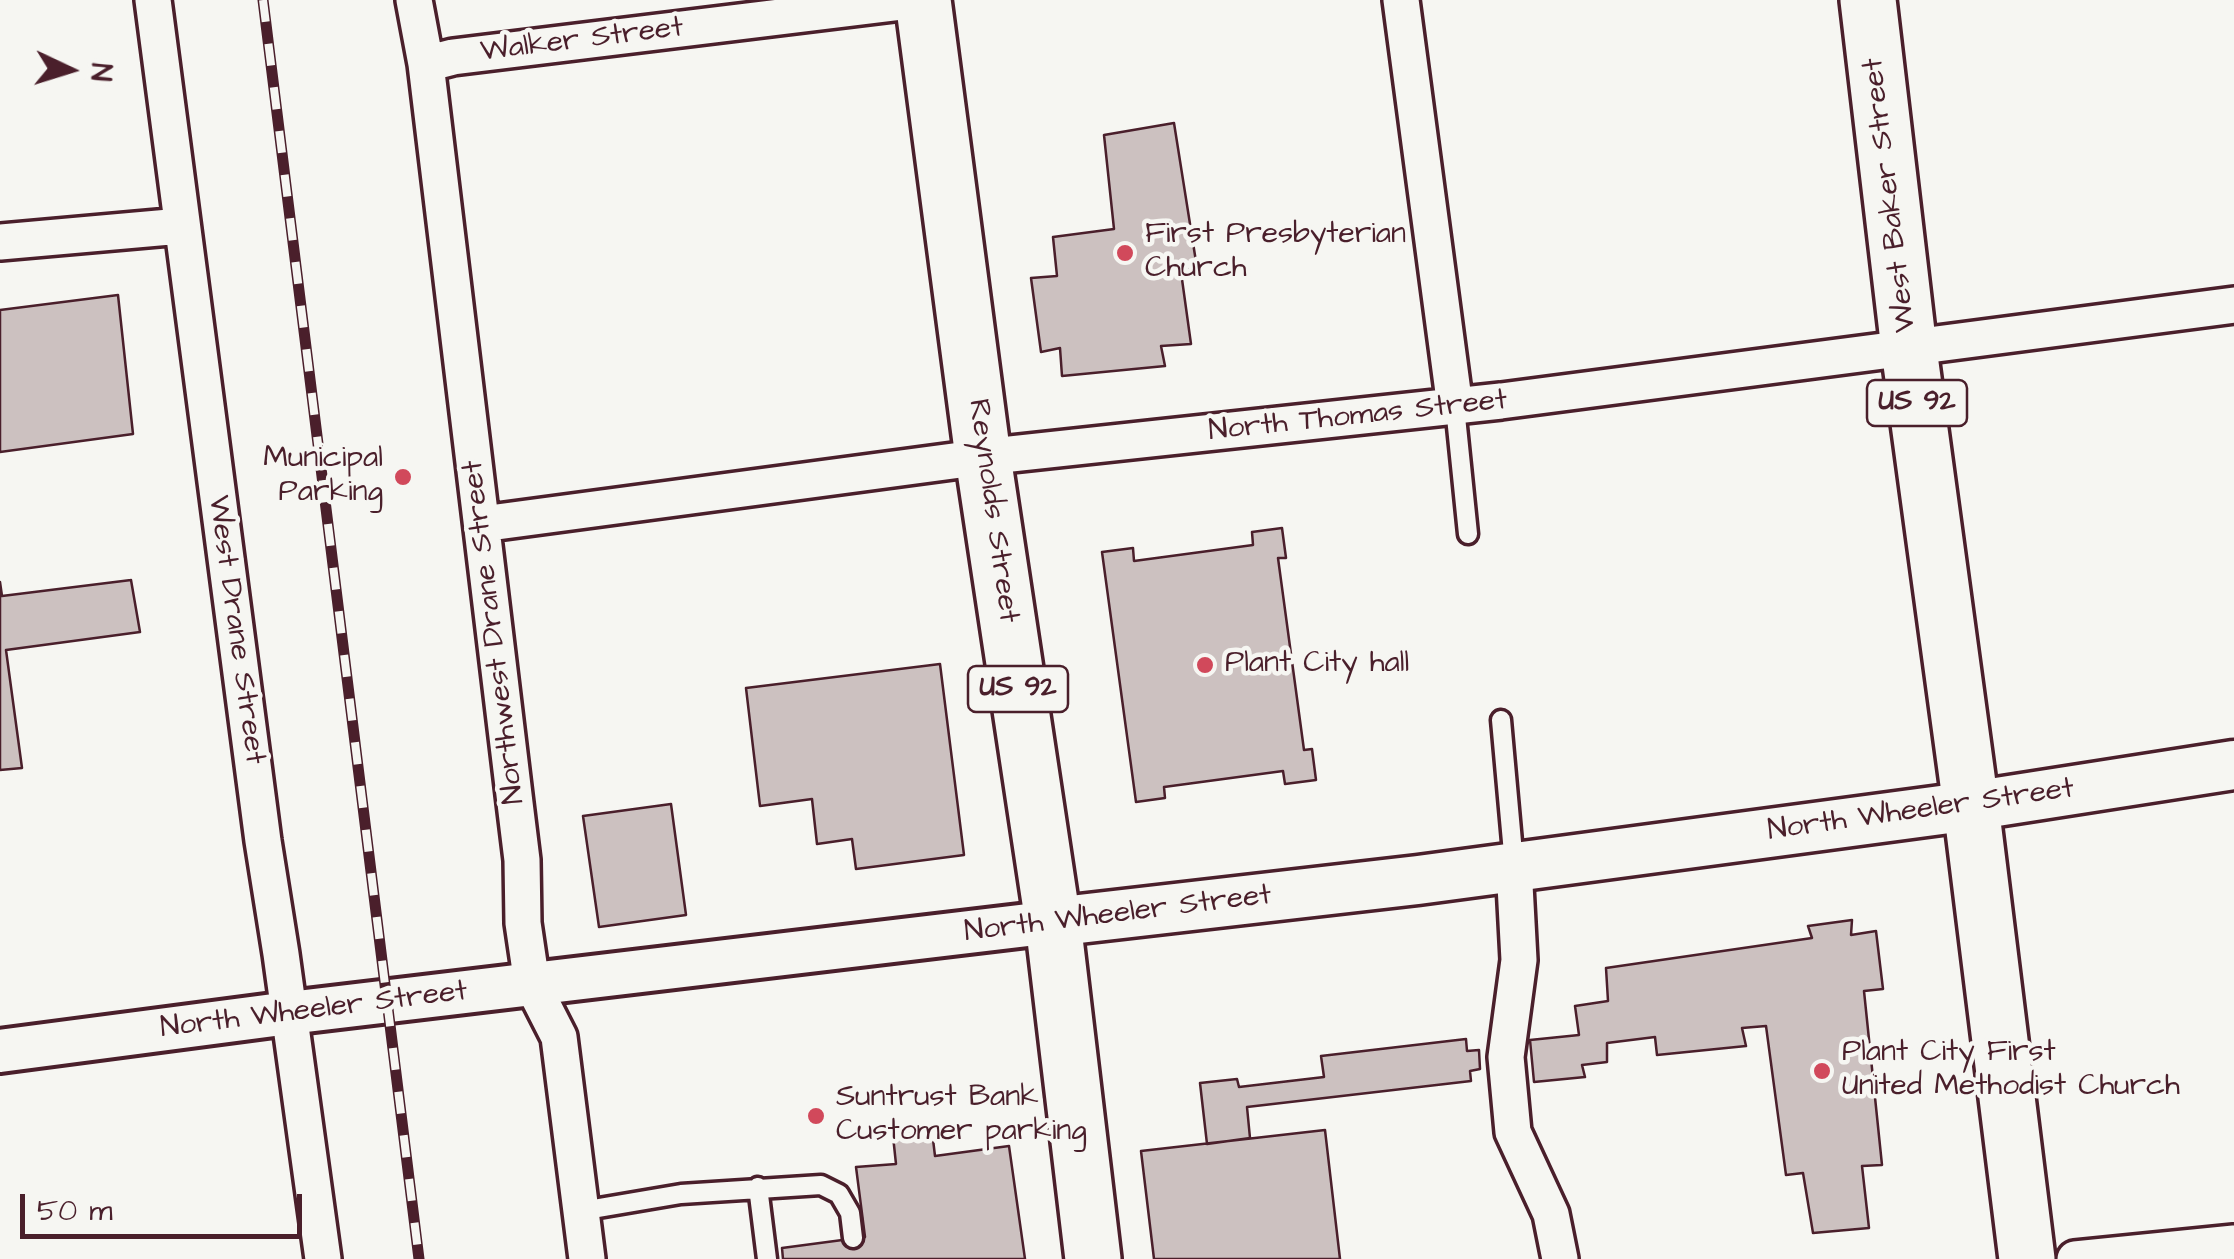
<!DOCTYPE html>
<html>
<head>
<meta charset="utf-8">
<style>
  body { margin:0 }
  #map { position:relative; width:2234px; height:1259px; overflow:hidden; background:#f6f6f2; font-family:"Architects Daughter",sans-serif }
  canvas { display:block }
  .north { position:absolute; left:20px; top:20px; width:100px; height:100px; -webkit-text-stroke:8px #f6f6f2; paint-order:stroke; rotate:94deg; font-size:28px; font-weight:700; line-height:40px; text-align:center; color:#4a1f2b }
  .north::after { content:''; display:block; margin:auto; width:35px; height:45px; background:#4a1f2b; clip-path:polygon(50% 0,100% 100%,50% 72%,0 100%) }
  .scale { position:absolute; left:20px; top:1194px; width:282px; height:45px; box-sizing:border-box; border:5px solid #4a1f2b; border-top:0; padding-left:12px; font-size:30px; line-height:35px; white-space:nowrap; color:#4a1f2b; -webkit-text-stroke:8px #f6f6f2; paint-order:stroke }
</style>
</head>
<body>
<div id="map">
<canvas width="2234" height="1259"></canvas>
<div class="north">N</div>
<div class="scale">50 m</div>
</div>
<script>
const ctx = document.querySelector('canvas').getContext('2d');
ctx.lineJoin = 'round';
function paint(path, color) {
  ctx.fillStyle = color;
  ctx.fill(path, 'evenodd');
}
function toPath(rows) {
  const path = new Path2D();
  for (const r of rows) {
    path.moveTo(r[0], r[1]);
    for (let i = 2; i < r.length; i += 2) path.lineTo(r[i], r[i + 1]);
  }
  return path;
}
function trace(path, color, width, dash) {
  ctx.strokeStyle = color;
  ctx.lineWidth = width;
  ctx.lineCap = dash ? 'butt' : 'round';
  ctx.setLineDash(dash || []);
  ctx.stroke(path);
}
function label(font, color, halo, rows, align = 'center') {
  ctx.font = font + ' "Architects Daughter",sans-serif';
  ctx.lineWidth = 9;
  ctx.setLineDash([]);
  ctx.textBaseline = 'middle';
  ctx.strokeStyle = halo;
  ctx.fillStyle = color;
  for (const [text, x, y, turn = 0] of rows) {
    ctx.save();
    ctx.translate(x, y);
    ctx.rotate((+turn || 0) * Math.PI / 180);
    ctx.textAlign = isNaN(turn) ? turn : align;
    if (halo) ctx.strokeText(text, 0, 0);
    ctx.fillText(text, 0, 0);
    ctx.restore();
  }
}
const building = toPath([
  [1174,123,1197,268,1181,272,1191,344,1161,346,1165,366,1062,376,1060,348,1041,352,1031,278,1057,276,1053,237,1114,229,1104,135,1174,123],
  [118,295,133,434,0,452,0,310,118,295],
  [1282,528,1286,558,1278,558,1304,750,1312,749,1316,780,1285,784,1283,771,1164,787,1165,798,1136,802,1102,552,1133,548,1134,561,1253,545,1252,532,1282,528],
  [131,580,140,632,6,650,22,768,0,770,0,582,2,596,131,580],
  [940,664,964,855,856,869,852,839,817,844,812,799,760,806,746,688,940,664],
  [671,804,686,915,599,927,583,816,671,804],
  [1852,920,1851,935,1876,931,1883,989,1864,991,1882,1165,1862,1166,1869,1228,1813,1233,1803,1173,1786,1175,1766,1026,1742,1028,1746,1046,1657,1055,1655,1037,1607,1043,1607,1062,1582,1065,1585,1077,1534,1082,1530,1040,1579,1035,1575,1006,1608,1001,1606,968,1812,938,1808,926,1852,920],
  [1466,1039,1467,1051,1479,1050,1480,1069,1470,1071,1471,1081,1247,1107,1250,1138,1207,1144,1200,1083,1237,1079,1239,1087,1324,1077,1321,1056,1466,1039],
  [1325,1130,1340,1259,1154,1259,1141,1151,1325,1130],
  [932,1131,935,1156,1009,1146,1025,1259,783,1259,782,1248,865,1237,856,1167,896,1164,893,1136,932,1131]
]);
paint(building, '#ccc1c0');
trace(building, '#4a1f2b', 2.5);
const service = toPath([
  [1455,407,1468,534],
  [1501,720,1514,864],
  [758,1187,767,1259],
  [581,1211,681,1194,821,1185,839,1194,850,1213,853,1238]
]);
const minor = toPath([
  [153,0,263,841,281,954,323,1259],
  [414,0,426,64,515,803,522,860,523,923,532,984,559,1037,587,1259],
  [1401,0,1455,407],
  [426,64,453,57,919,0],
  [0,242,181,226],
  [482,524,983,457,1501,401,2234,305],
  [1514,866,1519,960,1506,1057,1513,1132,1551,1214,1560,1259],
  [2075,1259,2234,1243]
]);
const tertiary = toPath([
  [0,1051,289,1013,1053,922]
]);
const secondary = toPath([
  [1053,922,1418,880,1971,806,2234,765]
]);
const primary = toPath([
  [923,0,983,457,1053,922,1093,1259],
  [1868,0,1909,349,1971,806,2027,1259]
]);
trace(service, '#4a1f2b', 25);
trace(minor, '#4a1f2b', 42);
trace(tertiary, '#4a1f2b', 50);
trace(secondary, '#4a1f2b', 55);
trace(primary, '#4a1f2b', 62);
trace(service, '#f6f6f2', 18);
trace(minor, '#f6f6f2', 35);
trace(tertiary, '#f6f6f2', 42);
trace(secondary, '#f6f6f2', 48);
trace(primary, '#f6f6f2', 55);
const rail = toPath([
  [263,0,419,1259]
]);
trace(rail, '#4a1f2b', 11);
trace(rail, '#f6f6f2', 8, [22]);
for (const [x, y, r, color] of [
  [1125,253,10,"#d1495b"],
  [403,477,10,"#d1495b"],
  [1205,665,10,"#d1495b"],
  [1822,1071,10,"#d1495b"],
  [816,1116,10,"#d1495b"]
]) {
  const dot = new Path2D();
  dot.arc(x, y, r, 0, 2 * Math.PI);
  ctx.fillStyle = color;
  ctx.fill(dot);
  trace(dot, '#f6f6f2', 4);
}
for (const [x, y, w] of [
  [1917,403,100],
  [1018,689,100]
]) {
  const box = new Path2D();
  box.roundRect(x - w / 2, y - 23, w, 46, 8);
  ctx.fillStyle = '#f6f6f2';
  ctx.fill(box);
  trace(box, '#4a1f2b', 2.5);
}
label('bold 28px', '#4a1f2b', null, [
  ["US 92",1917,403],
  ["US 92",1018,689]
]);
label('30px', '#4a1f2b', '#f6f6f2', [
  ["Walker Street",582,41,-7],
  ["West Baker Street",1891,195,-97],
  ["North Thomas Street",1358,417,-6],
  ["Reynolds Street",992,511,82],
  ["West Drane Street",235,630,82],
  ["Northwest Drane Street",495,632,-97],
  ["North Wheeler Street",1921,811,-8],
  ["North Wheeler Street",1118,915,-7],
  ["North Wheeler Street",314,1011,-7]
]);
label('30px', '#4a1f2b', '#f6f6f2', [
  ["First Presbyterian",1145,236],
  ["Church",1145,270],
  ["Municipal",383,460,"right"],
  ["Parking",383,494,"right"],
  ["Plant City hall",1225,665],
  ["Plant City First",1842,1054],
  ["United Methodist Church",1842,1088],
  ["Suntrust Bank",836,1099],
  ["Customer parking",836,1133]
], 'left');
</script>
</body>
</html>
